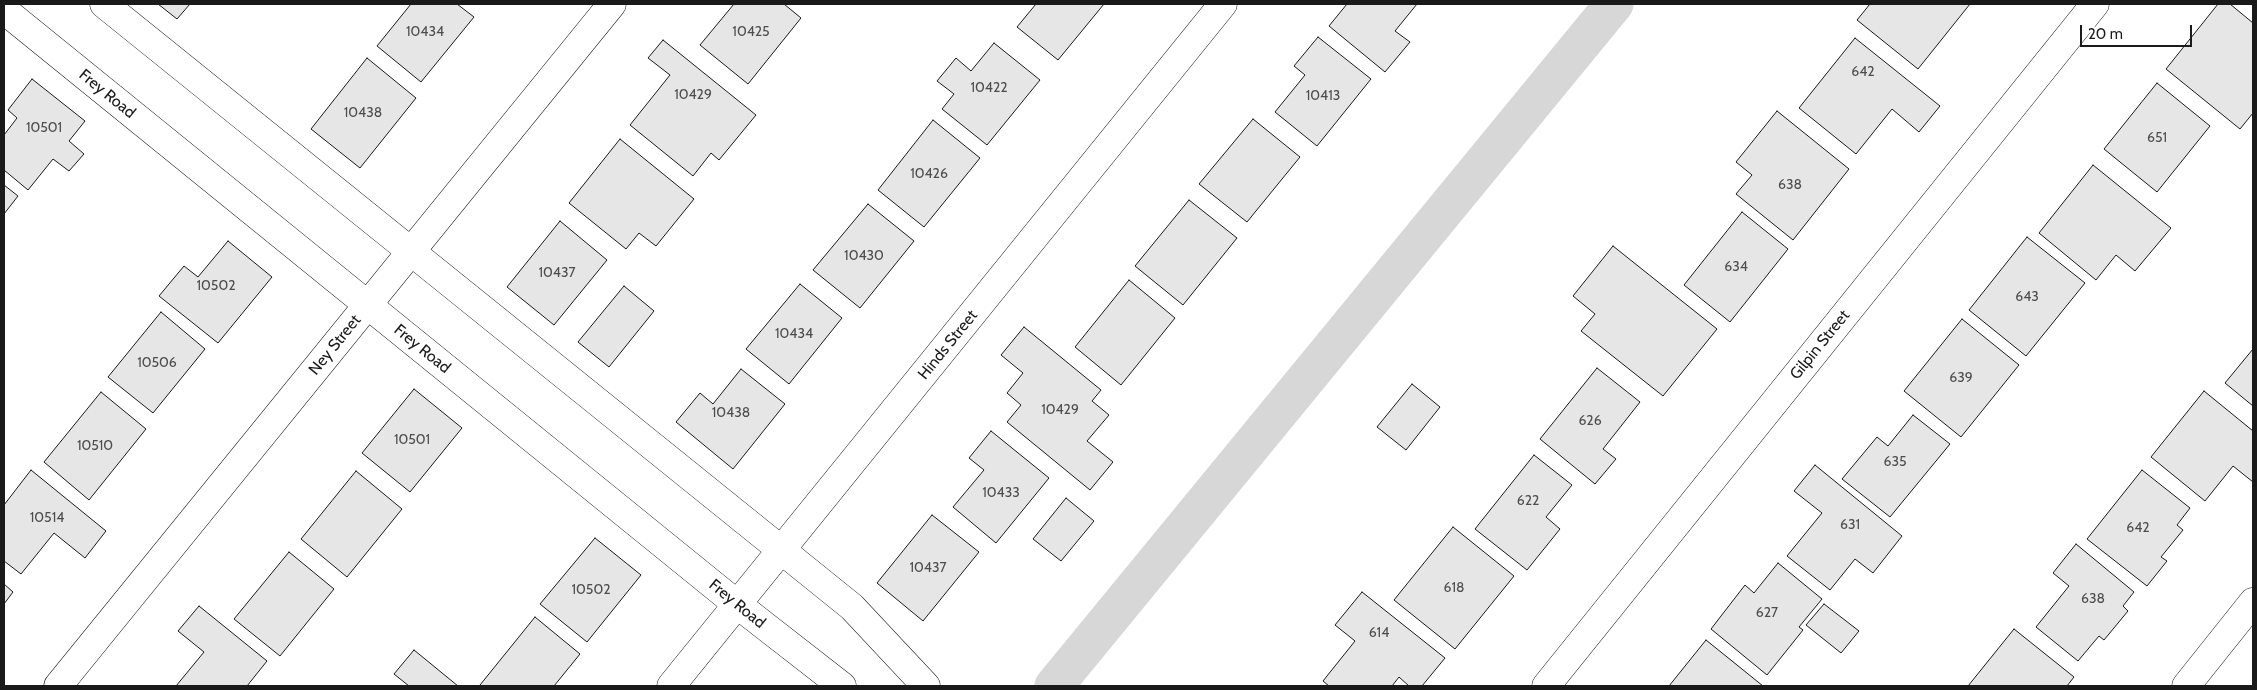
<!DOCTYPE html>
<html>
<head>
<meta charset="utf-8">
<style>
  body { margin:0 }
  #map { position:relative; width:2257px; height:690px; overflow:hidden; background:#fff; font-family:Cabin,sans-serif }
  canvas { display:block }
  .frame { position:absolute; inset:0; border:5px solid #1a1a1a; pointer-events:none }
  .scale { position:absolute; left:2080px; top:25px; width:112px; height:22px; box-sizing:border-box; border:2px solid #1a1a1a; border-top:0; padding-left:6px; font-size:15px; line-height:18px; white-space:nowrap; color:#1a1a1a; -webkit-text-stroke:4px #fff; paint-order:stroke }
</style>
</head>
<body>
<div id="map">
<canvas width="2257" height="690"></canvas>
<div class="frame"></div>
<div class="scale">20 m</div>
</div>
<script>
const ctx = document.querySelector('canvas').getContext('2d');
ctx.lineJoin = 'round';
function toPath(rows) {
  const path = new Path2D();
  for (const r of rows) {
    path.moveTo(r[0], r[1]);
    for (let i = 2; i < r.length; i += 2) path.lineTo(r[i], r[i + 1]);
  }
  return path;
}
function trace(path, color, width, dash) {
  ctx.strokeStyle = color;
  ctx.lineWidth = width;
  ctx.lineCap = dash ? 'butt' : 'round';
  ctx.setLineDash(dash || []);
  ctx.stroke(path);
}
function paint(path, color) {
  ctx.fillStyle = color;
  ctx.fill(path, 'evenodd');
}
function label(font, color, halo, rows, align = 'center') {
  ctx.font = font + ' Cabin,sans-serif';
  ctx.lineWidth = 4;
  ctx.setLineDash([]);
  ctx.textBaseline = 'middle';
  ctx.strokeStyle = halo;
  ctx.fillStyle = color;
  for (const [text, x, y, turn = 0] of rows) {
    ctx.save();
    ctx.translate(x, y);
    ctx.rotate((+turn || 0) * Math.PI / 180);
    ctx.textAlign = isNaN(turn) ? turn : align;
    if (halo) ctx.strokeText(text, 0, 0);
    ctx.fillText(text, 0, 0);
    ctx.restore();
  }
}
trace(toPath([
  [1054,686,1614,4]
]), '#d7d7d7', 39);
const building = toPath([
  [158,4,190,4,177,19,158,4],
  [411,4,457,4,474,17,421,82,377,46,411,4],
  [734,4,784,4,801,18,748,84,700,45,734,4],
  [1036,4,1104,4,1058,60,1017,27,1036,4],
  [1347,4,1417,4,1395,31,1410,42,1385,72,1329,26,1347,4],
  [1870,4,1970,4,1918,69,1857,20,1870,4],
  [2218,4,2230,4,2253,23,2253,113,2240,129,2166,69,2218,4],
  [1318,37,1371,79,1317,146,1275,112,1305,75,1294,66,1318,37],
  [1855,38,1940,106,1919,132,1892,109,1856,154,1799,108,1855,38],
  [663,40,756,115,719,160,711,153,693,176,630,125,670,75,648,58,663,40],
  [994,43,1040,80,987,145,942,109,954,94,937,81,956,58,971,71,994,43],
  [367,58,416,98,360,168,311,129,367,58],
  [32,79,85,121,69,141,84,154,69,171,53,159,28,190,4,170,4,135,17,118,8,110,32,79],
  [2157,83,2210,126,2157,192,2104,149,2157,83],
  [1777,111,1849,169,1793,240,1736,194,1752,175,1736,162,1777,111],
  [1253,119,1300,157,1247,222,1199,184,1253,119],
  [933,120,980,158,924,227,878,190,933,120],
  [620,139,694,199,656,246,639,233,626,249,569,203,620,139],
  [2093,165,2171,228,2135,271,2116,255,2096,280,2039,233,2093,165],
  [4,185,18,196,4,214,4,185],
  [1189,200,1237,238,1183,305,1135,266,1189,200],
  [868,204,914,241,860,308,813,270,868,204],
  [1742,212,1788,249,1730,322,1684,285,1742,212],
  [560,221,607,260,554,325,507,287,560,221],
  [2027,237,2085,283,2026,356,1969,310,2027,237],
  [228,241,272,277,218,343,159,296,184,266,198,277,228,241],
  [1613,246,1717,329,1663,396,1581,331,1595,314,1573,296,1613,246],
  [1129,280,1175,318,1121,385,1075,347,1129,280],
  [800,284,842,318,789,384,746,349,800,284],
  [624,286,654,311,609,367,578,342,624,286],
  [161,312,205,349,153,413,108,377,161,312],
  [1962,319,2019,365,1961,437,1904,391,1962,319],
  [1024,327,1101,390,1092,401,1109,415,1087,441,1113,462,1090,490,1007,422,1021,405,1007,393,1023,373,1001,355,1024,327],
  [2253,349,2253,406,2225,383,2253,349],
  [1597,368,1640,402,1603,449,1616,459,1595,484,1540,439,1597,368],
  [741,369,785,404,733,469,676,422,700,393,713,404,741,369],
  [1412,384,1440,407,1406,450,1377,427,1412,384],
  [414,389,462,428,410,492,362,453,414,389],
  [2204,391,2253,431,2253,482,2233,466,2205,501,2151,457,2204,391],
  [101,392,146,429,89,500,44,462,101,392],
  [1913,415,1950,444,1890,517,1842,479,1877,437,1888,446,1913,415],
  [991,431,1049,478,996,543,953,507,984,470,969,458,991,431],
  [1534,455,1572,485,1546,517,1560,529,1527,570,1475,529,1534,455],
  [1815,465,1902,536,1873,573,1855,559,1830,590,1787,556,1822,513,1794,491,1815,465],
  [31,470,106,531,85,558,54,533,21,574,4,561,4,505,31,470],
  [2142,470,2190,508,2177,525,2183,530,2161,557,2167,561,2147,586,2087,539,2142,470],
  [356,471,402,509,347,577,301,539,356,471],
  [1066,498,1094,521,1061,561,1033,539,1066,498],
  [932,515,979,552,923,621,877,583,932,515],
  [1453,527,1514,576,1455,649,1394,600,1453,527],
  [595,538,641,575,587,642,540,604,595,538],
  [2076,544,2134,592,2123,606,2128,611,2104,640,2099,636,2078,661,2036,627,2069,586,2053,573,2076,544],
  [289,552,334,589,280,656,234,619,289,552],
  [1778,563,1822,599,1799,627,1803,630,1767,675,1711,629,1745,585,1754,593,1778,563],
  [4,584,13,592,4,604,4,584],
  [1362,592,1445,658,1422,686,1409,686,1399,677,1392,686,1329,686,1323,681,1355,641,1335,625,1362,592],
  [1824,604,1859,631,1841,653,1806,625,1824,604],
  [199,606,267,661,247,686,176,686,204,652,178,631,199,606],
  [535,617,580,654,554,686,481,686,480,685,535,617],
  [2014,629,2074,677,2067,686,1968,686,2014,629],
  [1706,640,1763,686,1669,686,1706,640],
  [414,650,458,686,409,686,394,674,414,650]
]);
paint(building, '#e6e6e6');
trace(building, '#1a1a1a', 1);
const minor = toPath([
  [104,4,852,607,926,686],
  [4,10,738,605,842,686],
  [58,686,612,4],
  [671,686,1223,4],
  [1546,686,2095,4],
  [2186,686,2253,602]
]);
trace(minor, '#1a1a1a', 29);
trace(minor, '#fff', 28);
label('14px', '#4d4d4d', null, [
  ["10434",425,32],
  ["10425",751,32],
  ["642",1863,72],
  ["10422",989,88],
  ["10429",693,95],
  ["10413",1323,96],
  ["10438",363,113],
  ["10501",44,128],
  ["651",2157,138],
  ["10426",929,174],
  ["638",1790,185],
  ["10430",864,256],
  ["634",1736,267],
  ["10437",557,273],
  ["10502",216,286],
  ["643",2027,297],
  ["10434",794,334],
  ["10506",157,363],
  ["639",1961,378],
  ["10429",1060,410],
  ["10438",731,413],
  ["626",1590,421],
  ["10501",412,440],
  ["10510",95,446],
  ["635",1895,462],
  ["10433",1001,493],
  ["622",1528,501],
  ["10514",47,518],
  ["631",1850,525],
  ["642",2138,528],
  ["10437",928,568],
  ["618",1454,588],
  ["10502",591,590],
  ["638",2093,599],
  ["627",1767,613],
  ["614",1379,633]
]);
label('16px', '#1a1a1a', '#fff', [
  ["Frey Road",107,94,39],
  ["Ney Street",335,345,-51],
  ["Hinds Street",948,345,-51],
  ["Gilpin Street",1820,345,-51],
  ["Frey Road",422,349,39],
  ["Frey Road",737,604,39]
]);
</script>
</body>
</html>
